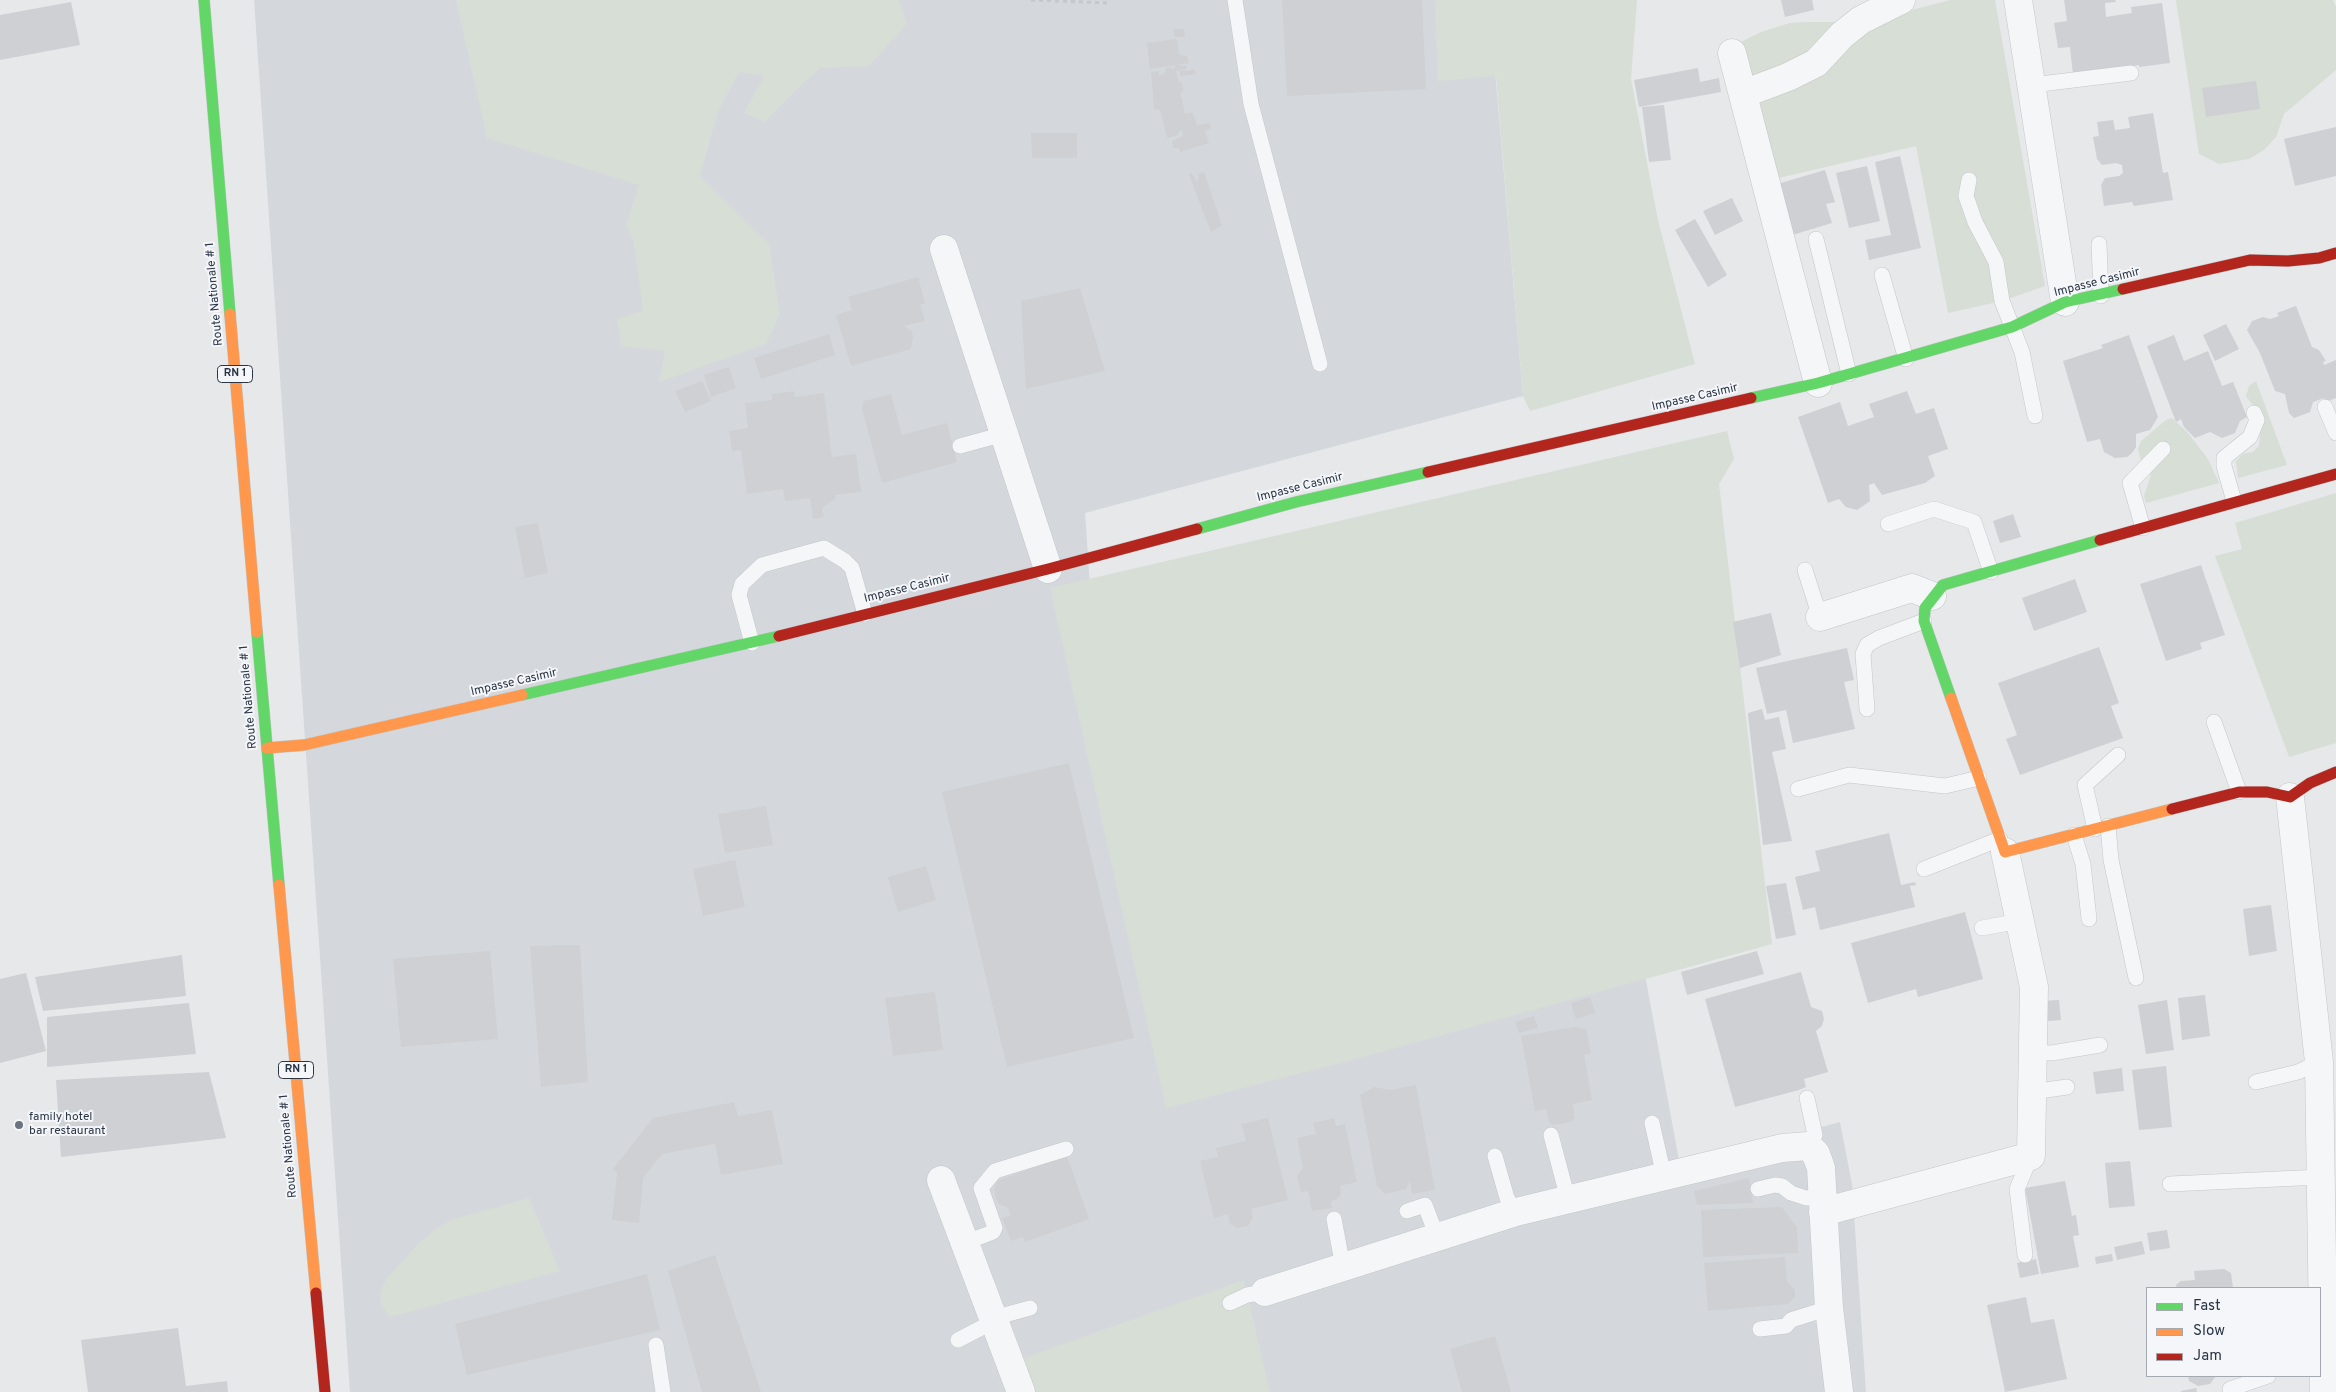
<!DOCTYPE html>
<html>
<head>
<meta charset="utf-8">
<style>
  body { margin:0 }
  #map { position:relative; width:2336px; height:1392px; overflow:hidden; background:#e6e8ea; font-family:Overpass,sans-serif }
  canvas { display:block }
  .legend { position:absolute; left:2146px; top:1287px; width:175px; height:90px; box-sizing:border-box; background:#f4f6f9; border:1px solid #a4a9b1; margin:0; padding:6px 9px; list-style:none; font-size:15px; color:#2b3645 }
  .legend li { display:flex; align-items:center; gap:10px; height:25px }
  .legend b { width:25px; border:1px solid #a4a9b1 }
</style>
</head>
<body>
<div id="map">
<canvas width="2336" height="1392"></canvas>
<ul class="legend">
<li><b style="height:6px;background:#63d668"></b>Fast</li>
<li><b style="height:6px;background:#ff974d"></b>Slow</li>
<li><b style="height:6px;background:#b3261e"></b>Jam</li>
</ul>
</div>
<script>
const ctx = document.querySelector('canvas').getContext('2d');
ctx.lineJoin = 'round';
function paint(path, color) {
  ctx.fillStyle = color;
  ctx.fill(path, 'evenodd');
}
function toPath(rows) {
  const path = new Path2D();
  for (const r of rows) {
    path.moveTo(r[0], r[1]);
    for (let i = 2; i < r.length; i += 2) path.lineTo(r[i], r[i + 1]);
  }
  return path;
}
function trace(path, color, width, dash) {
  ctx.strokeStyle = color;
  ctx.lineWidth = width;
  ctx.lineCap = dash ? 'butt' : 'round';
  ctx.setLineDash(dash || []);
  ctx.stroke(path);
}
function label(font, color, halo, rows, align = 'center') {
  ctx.font = font + ' Overpass,sans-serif';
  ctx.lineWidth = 4;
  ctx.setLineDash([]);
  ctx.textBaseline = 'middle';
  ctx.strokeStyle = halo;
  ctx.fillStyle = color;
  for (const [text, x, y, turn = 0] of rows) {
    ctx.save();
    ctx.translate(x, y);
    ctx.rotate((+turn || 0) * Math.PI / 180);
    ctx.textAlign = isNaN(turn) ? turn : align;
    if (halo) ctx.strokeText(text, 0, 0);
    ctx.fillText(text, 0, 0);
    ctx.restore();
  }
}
paint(toPath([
  [254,0,1489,0,1523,396,1085,513,1093,629,1641,953,1680,1166,1840,1122,1852,1184,1866,1392,350,1392]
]), '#d4d8dd');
paint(toPath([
  [456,0,899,0,907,24,869,66,821,68,800,86,765,122,744,113,764,76,739,72,718,112,700,176,769,244,780,314,766,344,659,382,665,351,621,346,617,319,643,311,634,243,626,225,639,185,487,138],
  [1435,0,1637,0,1631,79,1658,220,1695,364,1530,411,1523,396,1496,76,1438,81],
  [1950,0,1995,0,2045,286,2002,301,1948,313,1916,146,1770,180,1741,42,1761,32,1790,23,1808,22,1834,22,1860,37,1885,17],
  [2176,0,2333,0,2336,7,2336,70,2284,114,2276,137,2264,150,2249,159,2219,164,2199,154],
  [2256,381,2287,465,2238,478,2236,461,2243,454,2253,452,2259,446,2261,424,2256,409,2246,396,2249,386],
  [2172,418,2188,433,2208,459,2219,483,2146,503,2144,496,2151,475,2142,465,2138,449,2141,441,2166,420],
  [1727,431,1734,459,1719,484,1772,944,1345,1062,1166,1108,1050,588],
  [2336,493,2336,743,2289,757,2215,556,2242,549,2235,523],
  [529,1198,560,1271,390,1317,381,1305,380,1293,386,1279,421,1241,437,1228,454,1219],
  [1244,1280,1270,1392,1037,1392,1024,1358]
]), '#d7ded6');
paint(toPath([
  [1282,0,1422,0,1426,89,1287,96],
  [1781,0,1812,0,1814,10,1785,17],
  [2064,0,2115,0,2116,2,2105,3,2106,17,2132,13,2131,7,2162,3,2170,63,2139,67,2139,65,2073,74,2070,47,2058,48,2054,23,2067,21],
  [71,2,80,45,0,60,0,15],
  [1173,29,1184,29,1185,37,1175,37],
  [1177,39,1179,55,1187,56,1189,63,1150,69,1147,43],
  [1175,65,1186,66,1186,69,1176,71,1179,82,1182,82,1183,90,1180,96,1182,99,1185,114,1192,112,1197,125,1209,123,1211,128,1205,131,1209,143,1180,152,1179,148,1173,148,1172,141,1183,136,1182,129,1176,136,1167,138,1160,110,1154,109,1151,72,1159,71,1159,75,1164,74,1167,67,1175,69],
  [1698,68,1700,82,1719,78,1721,92,1639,107,1634,80],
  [1195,70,1196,74,1181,76,1179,71],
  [2256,81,2260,109,2206,117,2202,88],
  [1664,105,1671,160,1649,162,1642,107],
  [2153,113,2163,173,2168,172,2173,200,2134,206,2132,202,2104,206,2101,185,2105,178,2119,176,2123,173,2122,165,2116,163,2102,165,2097,159,2093,137,2099,136,2097,122,2113,120,2115,130,2130,128,2128,117],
  [2336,127,2336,176,2295,186,2284,139],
  [1031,133,1077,133,1077,158,1032,158],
  [1900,156,1921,248,1869,260,1865,240,1891,235,1875,162],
  [1867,166,1880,221,1849,228,1836,173],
  [1825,170,1835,202,1826,204,1832,223,1789,236,1774,185],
  [1191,172,1196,181,1199,179,1198,174,1204,172,1222,225,1211,232,1189,175],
  [1732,198,1743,221,1715,235,1703,211],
  [1695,219,1727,275,1708,287,1675,230],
  [918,277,925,303,920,305,925,321,904,326,912,332,913,336,911,349,851,366,836,315,852,310,848,297],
  [1080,288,1105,371,1026,389,1021,301],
  [2296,306,2312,347,2319,350,2326,361,2323,362,2324,365,2336,360,2336,398,2325,402,2324,398,2313,402,2310,412,2294,418,2289,413,2285,394,2275,391,2260,353,2247,330,2252,321,2263,317,2270,319,2279,316,2277,313],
  [2226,324,2239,349,2215,361,2203,335],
  [829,334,835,355,761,379,754,358],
  [2129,335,2158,417,2150,430,2136,434,2136,447,2132,453,2127,457,2115,458,2104,452,2100,439,2087,442,2063,361,2103,348,2101,345],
  [2174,335,2184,361,2208,351,2222,386,2233,382,2247,417,2240,421,2235,433,2222,438,2210,432,2195,438,2184,427,2181,419,2176,422,2147,346],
  [729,367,736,388,711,397,704,375],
  [702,381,711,401,685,412,675,391],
  [794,391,795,397,824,393,832,457,856,454,861,492,835,495,836,498,822,508,824,517,813,519,810,498,785,501,783,489,747,494,741,450,732,451,729,431,748,428,745,403,772,400,772,394],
  [1907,391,1916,414,1934,408,1948,449,1928,456,1935,476,1925,483,1882,495,1874,483,1869,485,1870,501,1857,510,1846,507,1839,499,1828,503,1798,417,1840,402,1848,426,1874,417,1869,404],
  [891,394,902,435,947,423,957,462,882,483,862,409,864,401],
  [2013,514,2021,537,2000,543,1993,521],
  [538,523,548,573,525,578,515,527],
  [2201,565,2225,635,2200,643,2202,649,2166,661,2140,584],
  [2075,579,2087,612,2034,631,2022,598],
  [1771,613,1781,655,1740,668,1733,622],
  [2099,647,2119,703,2111,706,2123,738,2020,775,2006,739,2017,735,1998,683],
  [1847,648,1854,680,1844,682,1855,729,1793,743,1786,710,1767,714,1756,668],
  [1762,709,1765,720,1779,717,1786,749,1772,752,1792,841,1763,845,1748,715,1748,713],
  [1069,763,1134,1038,1007,1067,942,792],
  [766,806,773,845,725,853,718,814],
  [1889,833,1901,885,1915,882,1916,885,1910,886,1915,907,1820,930,1815,907,1803,910,1795,877,1820,871,1815,851],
  [735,860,745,907,703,916,693,869],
  [926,866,936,900,898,912,888,877],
  [1786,883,1796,935,1776,939,1766,886],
  [2271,905,2277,951,2249,956,2243,909],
  [1965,912,1983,979,1918,997,1916,989,1868,1003,1851,943],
  [580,945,588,1082,541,1087,530,946],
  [490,951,498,1039,401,1047,393,959],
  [1757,951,1764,974,1687,995,1681,972],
  [182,955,186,996,43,1011,35,977],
  [1801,972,1811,1007,1822,1011,1824,1019,1822,1026,1816,1031,1828,1072,1804,1079,1806,1087,1799,1090,1735,1107,1705,999],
  [26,973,46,1051,0,1063,0,979],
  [935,992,943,1050,893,1056,885,998],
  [2205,995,2210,1036,2182,1040,2178,998],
  [1590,997,1595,1013,1576,1019,1571,1003],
  [2059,1000,2061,1020,2024,1023,2023,1002],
  [2167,1000,2174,1050,2146,1054,2138,1005],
  [189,1003,196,1054,47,1067,47,1017],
  [1534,1016,1538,1028,1519,1033,1515,1022],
  [1575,1027,1586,1029,1591,1053,1584,1055,1592,1100,1573,1104,1575,1118,1570,1122,1554,1125,1549,1122,1546,1109,1535,1111,1521,1036],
  [2166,1066,2172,1127,2139,1130,2132,1070],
  [2122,1068,2124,1091,2096,1094,2093,1072],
  [209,1072,226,1138,61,1157,56,1080],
  [1416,1085,1435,1190,1412,1194,1410,1180,1406,1189,1385,1194,1377,1186,1360,1095,1374,1087,1390,1090],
  [734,1102,738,1116,772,1110,783,1164,721,1175,715,1144,662,1154,643,1178,639,1223,612,1220,617,1173,613,1169,653,1118],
  [1268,1118,1288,1200,1251,1209,1253,1218,1248,1226,1238,1228,1230,1224,1228,1214,1214,1218,1200,1161,1218,1157,1216,1148,1246,1141,1241,1124],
  [1334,1118,1336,1126,1345,1124,1357,1182,1340,1186,1341,1194,1336,1200,1331,1201,1332,1208,1312,1211,1308,1191,1301,1192,1297,1176,1303,1168,1297,1138,1316,1134,1313,1123],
  [1067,1156,1089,1219,1025,1242,1023,1237,1011,1241,1002,1218,1011,1215,1008,1208,999,1204,996,1199,994,1189,996,1184,999,1180],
  [2130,1161,2135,1206,2109,1208,2105,1163],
  [1749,1178,1753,1203,1697,1205,1694,1191],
  [2065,1181,2072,1216,2076,1215,2079,1235,2073,1236,2079,1267,2041,1274,2025,1188],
  [1782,1207,1797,1228,1798,1253,1703,1257,1701,1210],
  [2167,1230,2170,1248,2150,1251,2147,1233],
  [2142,1241,2145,1254,2117,1260,2114,1247],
  [2112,1254,2113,1261,2096,1264,2095,1257],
  [715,1255,761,1392,702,1392,668,1271],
  [1785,1257,1787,1281,1795,1290,1795,1297,1788,1304,1708,1311,1704,1263],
  [2036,1259,2039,1274,2020,1278,2017,1263],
  [2224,1269,2231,1273,2233,1288,2177,1288,2176,1285,2181,1281,2195,1280,2194,1271],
  [647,1274,660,1330,467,1375,455,1324],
  [2026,1297,2031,1323,2054,1319,2067,1379,2005,1392,1987,1305],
  [178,1328,186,1386,227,1381,228,1392,88,1392,81,1340],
  [1495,1336,1511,1392,1462,1392,1450,1349],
  [2188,1376,2216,1376,2210,1384,2198,1386,2189,1381],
  [2196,1388,2197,1392,2181,1392,2181,1391]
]), '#ced0d3');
const lane = toPath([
  [1235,0,1251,104,1320,364],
  [2032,85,2131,73],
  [1969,180,1966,196,1975,222,1996,262,2002,301,2022,352,2035,416],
  [1816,239,1849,374],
  [2099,244,2101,296],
  [1882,275,1906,359],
  [2325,407,2336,433],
  [960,446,1004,434],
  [2234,501,2224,466,2224,458,2250,437,2257,420,2254,413],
  [1888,524,1934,509,1974,522,1991,572],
  [2143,528,2130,483,2163,449],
  [1805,570,1820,617],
  [752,643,739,595,742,584,762,565,824,548,845,561,852,568,865,614],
  [1867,709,1863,654,1867,645,1879,638,1924,621],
  [2214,722,2239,792],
  [1798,789,1849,775,1945,786,1979,778],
  [2108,826,2111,860,2136,978],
  [2095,829,2085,785,2118,755],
  [2074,835,2083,864,2089,919],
  [1924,869,2000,839],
  [1982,928,2020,921],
  [2033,1052,2052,1053,2100,1045],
  [2256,1082,2298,1072,2319,1062],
  [2032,1092,2067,1087],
  [1807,1098,1815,1135,1808,1146],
  [1652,1123,1664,1176],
  [1551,1135,1568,1199],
  [1495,1156,1507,1198,1516,1212],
  [2170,1184,2321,1177],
  [1758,1189,1775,1185,1782,1186,1791,1193,1806,1198,1822,1197],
  [1407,1211,1425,1205,1437,1237],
  [1334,1219,1343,1267],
  [964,1243,993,1232,995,1228,981,1188,995,1171,1066,1149],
  [2025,1255,2017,1189,2031,1156],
  [1230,1303,1247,1295,1265,1292],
  [1760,1329,1786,1326,1791,1320,1829,1308],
  [958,1340,1008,1314,1030,1308],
  [656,1345,663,1392],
  [2231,1392,2230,1389,2268,1376]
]);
const street = toPath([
  [2018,0,2065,302],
  [1732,53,1818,383],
  [1743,94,1788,77,1816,63,1842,35,1861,20,1901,0],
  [944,249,1048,569],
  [1820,617,1912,588,1932,596],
  [2290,797,2319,1062,2324,1392],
  [941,1180,1021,1392],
  [1823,1212,2031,1156,2034,987,2005,852],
  [1265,1292,1516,1212,1782,1148,1808,1146,1816,1154,1821,1168,1829,1308,1839,1392]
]);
const fast = toPath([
  [204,0,230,314],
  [1751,398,1818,383,2012,327,2065,302,2123,289],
  [1197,529,1296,502,1428,472],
  [257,632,279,885],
  [522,695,779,636],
  [1951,698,1924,621,1925,608,1943,585,2100,540]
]);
const slow = toPath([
  [230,314,257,632],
  [1951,698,2005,852,2172,809],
  [267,748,304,745,522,695],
  [279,885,316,1293]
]);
const jam = toPath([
  [2123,289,2250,260,2288,261,2319,258,2336,253],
  [1428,472,1751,398],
  [2100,540,2336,474],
  [779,636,1048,569,1197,529],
  [2172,809,2239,792,2267,792,2290,797,2310,783,2336,772],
  [316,1293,325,1392]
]);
trace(lane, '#c4c6c8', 16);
trace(street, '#c4c6c8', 29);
trace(fast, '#c4c6c8', 12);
trace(slow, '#c4c6c8', 12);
trace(jam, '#c4c6c8', 12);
trace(toPath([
  [1031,0,1110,3]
]), '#c5c7ca', 3, [4, 4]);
trace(lane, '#f5f6f7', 15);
trace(street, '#f5f6f7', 28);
trace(fast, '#63d668', 11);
trace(slow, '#ff974d', 11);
trace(jam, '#b3261e', 11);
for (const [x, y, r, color] of [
  [19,1125,5,"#6c747f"]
]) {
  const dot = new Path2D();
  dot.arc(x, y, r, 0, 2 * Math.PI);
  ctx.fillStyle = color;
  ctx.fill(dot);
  trace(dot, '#f4f6f9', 2);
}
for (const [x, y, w] of [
  [235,374,35],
  [296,1070,35]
]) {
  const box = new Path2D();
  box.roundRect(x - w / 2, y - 8.5, w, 17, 4);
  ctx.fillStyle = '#f4f6f9';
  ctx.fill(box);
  trace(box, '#2b3645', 1);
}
label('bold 11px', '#2b3645', null, [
  ["RN 1",235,374],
  ["RN 1",296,1070]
]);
label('12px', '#2b3645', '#f4f6f9', [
  ["Impasse Casimir",2097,283,-14],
  ["Route Nationale # 1",215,294,-95],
  ["Impasse Casimir",1695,398,-13],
  ["Impasse Casimir",1300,488,-14],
  ["Impasse Casimir",907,589,-14],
  ["Impasse Casimir",514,683,-13],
  ["Route Nationale # 1",249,697,-95],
  ["Route Nationale # 1",289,1146,-95]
]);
label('12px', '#2b3645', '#f4f6f9', [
  ["family hotel",29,1118],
  ["bar restaurant",29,1132]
], 'left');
</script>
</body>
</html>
